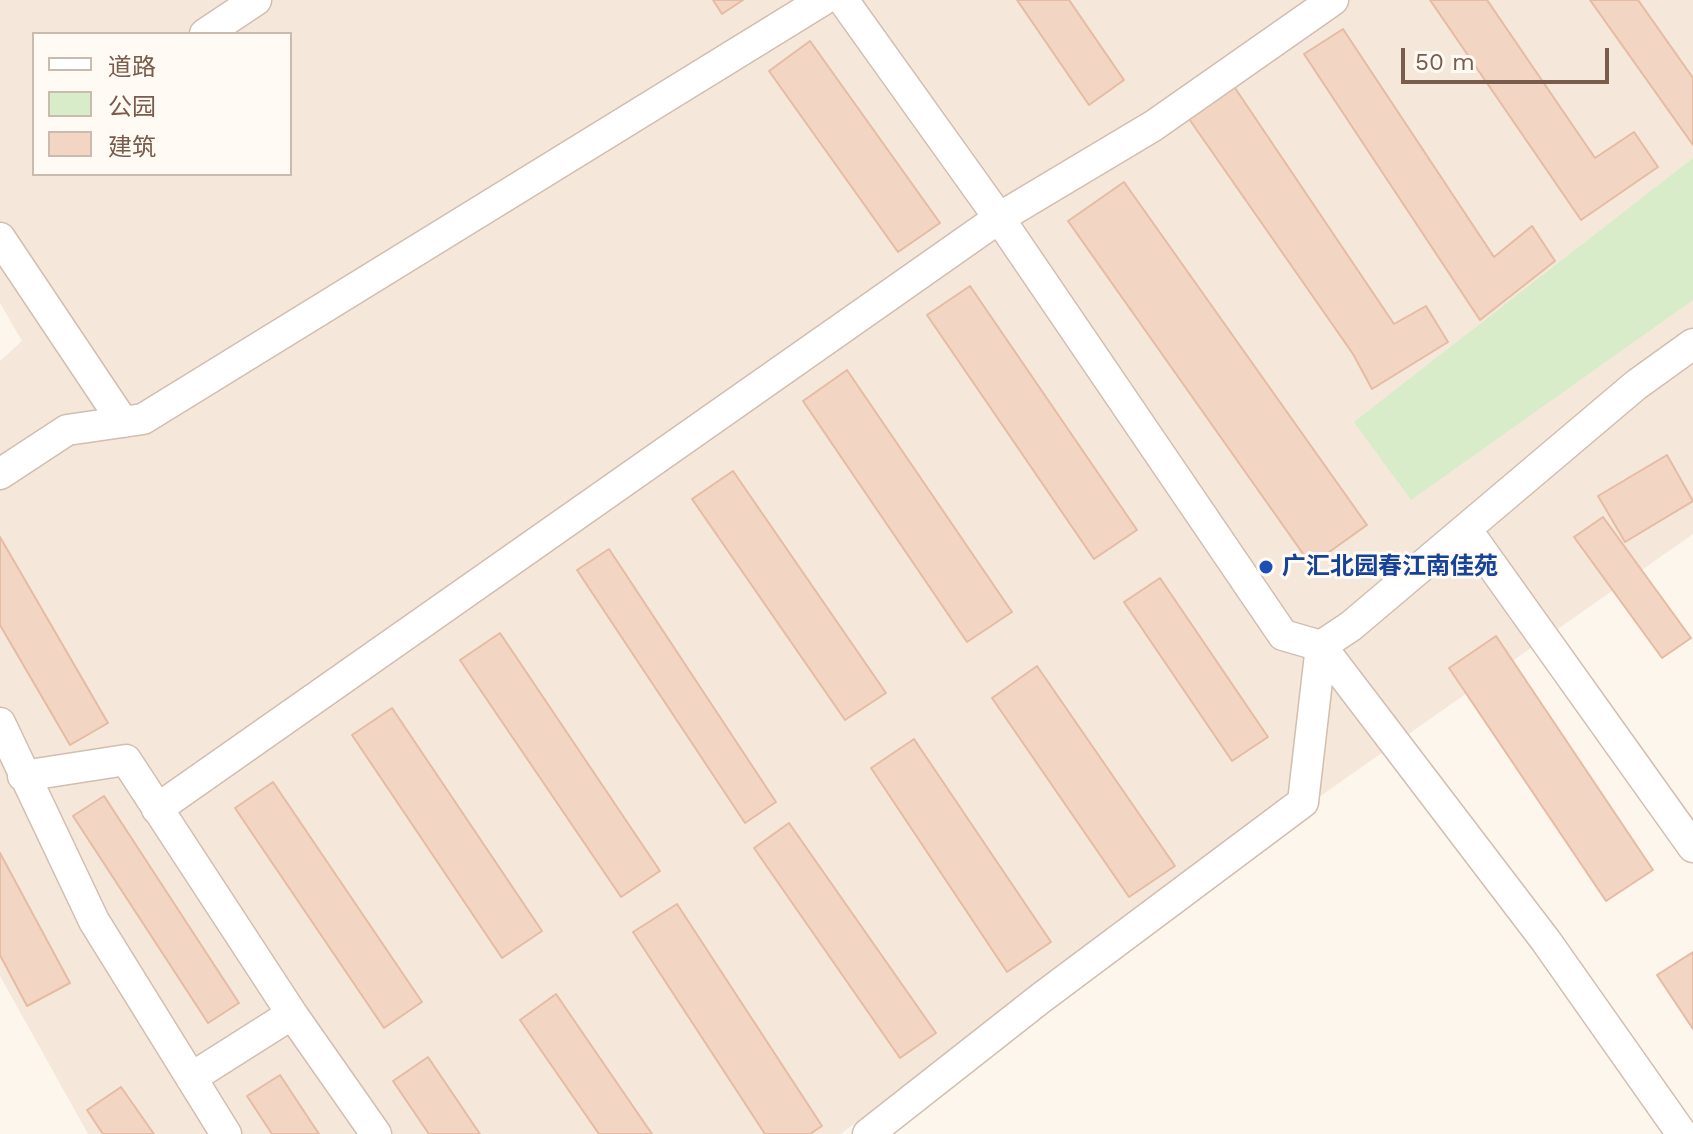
<!DOCTYPE html>
<html>
<head>
<meta charset="utf-8">
<style>
  body { margin:0 }
  #map { position:relative; width:1693px; height:1134px; overflow:hidden; background:#fdf6ec; font-family:"Work Sans","Noto Sans SC",sans-serif }
  canvas { display:block }
  .legend { position:absolute; left:32px; top:32px; width:260px; height:144px; box-sizing:border-box; background:#fffaf3; border:2px solid #cabbb1; margin:0; padding:10px 14px; list-style:none; font-size:24px; color:#7a5c4d }
  .legend li { display:flex; align-items:center; gap:16px; height:40px }
  .legend b { width:40px; border:2px solid #cabbb1 }
  .scale { position:absolute; left:1401px; top:48px; width:208px; height:36px; box-sizing:border-box; border:4px solid #7a5c4d; border-top:0; padding-left:10px; font-size:24px; line-height:28px; white-space:nowrap; color:#7a5c4d; -webkit-text-stroke:6px #fffaf3; paint-order:stroke }
</style>
</head>
<body>
<div id="map">
<canvas width="1693" height="1134"></canvas>
<ul class="legend">
<li><b style="height:10px;background:#fff"></b>道路</li>
<li><b style="height:22px;background:#d8ecc9"></b>公园</li>
<li><b style="height:22px;background:#f3d5c3"></b>建筑</li>
</ul>
<div class="scale">50 m</div>
</div>
<script>
const ctx = document.querySelector('canvas').getContext('2d');
ctx.lineJoin = 'round';
function paint(path, color) {
  ctx.fillStyle = color;
  ctx.fill(path, 'evenodd');
}
function toPath(rows) {
  const path = new Path2D();
  for (const r of rows) {
    path.moveTo(r[0], r[1]);
    for (let i = 2; i < r.length; i += 2) path.lineTo(r[i], r[i + 1]);
  }
  return path;
}
function trace(path, color, width, dash) {
  ctx.strokeStyle = color;
  ctx.lineWidth = width;
  ctx.lineCap = dash ? 'butt' : 'round';
  ctx.setLineDash(dash || []);
  ctx.stroke(path);
}
function label(font, color, halo, rows, align = 'center') {
  ctx.font = font + ' "Work Sans","Noto Sans SC",sans-serif';
  ctx.lineWidth = 6;
  ctx.setLineDash([]);
  ctx.textBaseline = 'middle';
  ctx.strokeStyle = halo;
  ctx.fillStyle = color;
  for (const [text, x, y, turn = 0] of rows) {
    ctx.save();
    ctx.translate(x, y);
    ctx.rotate((+turn || 0) * Math.PI / 180);
    ctx.textAlign = isNaN(turn) ? turn : align;
    if (halo) ctx.strokeText(text, 0, 0);
    ctx.fillText(text, 0, 0);
    ctx.restore();
  }
}
paint(toPath([
  [0,0,1693,0,1693,534,840,1134,88,1134,0,976,0,361,22,341,0,303],
  [34,34,290,34,290,174,34,174]
]), '#f5e8da');
paint(toPath([
  [1693,158,1693,300,1411,500,1354,422]
]), '#d8ecc9');
const building = toPath([
  [713,0,743,0,722,14,713,0],
  [1017,0,1069,0,1124,80,1089,105,1017,0],
  [1430,0,1487,0,1595,158,1634,132,1658,167,1581,220,1430,0],
  [1590,0,1638,0,1693,78,1693,145,1590,0],
  [1343,29,1494,257,1532,226,1555,261,1480,320,1304,54,1343,29],
  [810,41,940,223,898,252,769,71,810,41],
  [1233,85,1394,324,1426,306,1448,342,1372,389,1353,354,1187,116,1233,85],
  [1124,182,1367,525,1311,565,1068,221,1124,182],
  [970,286,1137,530,1094,559,927,315,970,286],
  [847,370,1012,612,967,642,803,401,847,370],
  [1667,455,1693,501,1625,542,1598,496,1667,455],
  [733,471,886,693,845,720,692,499,733,471],
  [1603,517,1691,638,1662,658,1574,537,1603,517],
  [0,537,108,723,70,745,0,625,0,537],
  [609,549,776,802,745,823,577,570,609,549],
  [1160,578,1268,737,1232,761,1124,602,1160,578],
  [500,633,660,871,621,897,460,660,500,633],
  [1496,636,1653,870,1606,901,1449,668,1496,636],
  [1037,666,1175,866,1129,897,992,698,1037,666],
  [392,708,542,931,502,958,352,735,392,708],
  [914,739,1051,942,1007,972,871,768,914,739],
  [273,782,422,1002,384,1028,235,808,273,782],
  [104,796,239,1003,208,1023,73,816,104,796],
  [789,823,936,1033,900,1058,754,848,789,823],
  [0,853,70,983,27,1006,0,955,0,853],
  [677,904,822,1126,810,1134,765,1134,633,932,677,904],
  [1693,952,1693,1029,1657,975,1693,952],
  [556,994,652,1134,599,1134,520,1020,556,994],
  [428,1057,480,1134,429,1134,393,1081,428,1057],
  [280,1075,319,1134,272,1134,247,1096,280,1075],
  [121,1087,154,1134,103,1134,87,1110,121,1087]
]);
paint(building, '#f3d5c3');
trace(building, '#e6bba3', 2);
const minor = toPath([
  [843,0,999,218,1283,635,1321,646,1546,941,1682,1134],
  [205,34,256,0],
  [0,238,123,422],
  [0,474,67,430,143,419,823,0],
  [1466,529,1693,847],
  [0,723,94,921,226,1134],
  [23,776,126,760,292,1014],
  [157,809,999,218,1153,126,1333,0],
  [191,1078,292,1014,376,1134],
  [868,1134,1041,998,1303,802,1321,646,1351,626,1636,385,1693,344]
]);
trace(minor, '#d1beb0', 33);
trace(minor, '#fff', 30);
for (const [x, y, r, color] of [
  [1266,567,8,"#1a4fb4"]
]) {
  const dot = new Path2D();
  dot.arc(x, y, r, 0, 2 * Math.PI);
  ctx.fillStyle = color;
  ctx.fill(dot);
  trace(dot, '#fffaf3', 3);
}
label('bold 24px', '#164399', '#fffaf3', [
  ["广汇北园春江南佳苑",1282,567]
], 'left');
</script>
</body>
</html>
